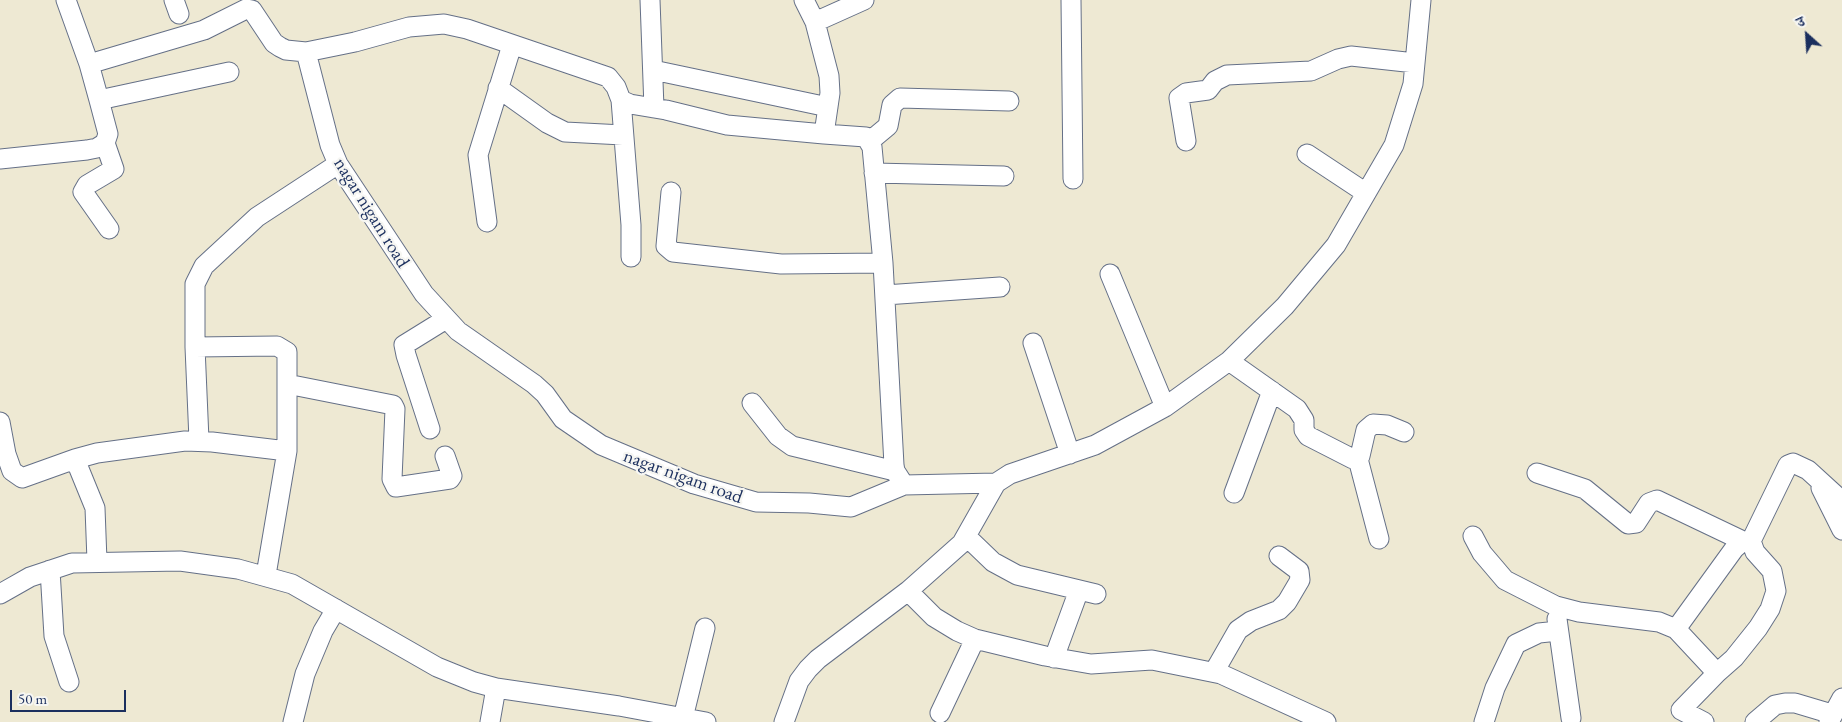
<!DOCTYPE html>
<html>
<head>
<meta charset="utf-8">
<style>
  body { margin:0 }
  #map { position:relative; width:1842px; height:722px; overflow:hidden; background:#eee9d3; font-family:"EB Garamond","Noto Serif Devanagari",serif }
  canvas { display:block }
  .north { position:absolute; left:1782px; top:10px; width:50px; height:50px; -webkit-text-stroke:4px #f6f6f2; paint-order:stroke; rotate:334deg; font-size:14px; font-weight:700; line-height:20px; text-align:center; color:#1b2f5e }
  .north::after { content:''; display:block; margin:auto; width:18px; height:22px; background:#1b2f5e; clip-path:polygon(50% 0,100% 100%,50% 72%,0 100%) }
  .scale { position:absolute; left:10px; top:690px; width:116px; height:22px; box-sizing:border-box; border:2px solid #1b2f5e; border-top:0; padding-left:6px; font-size:15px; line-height:18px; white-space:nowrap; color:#1b2f5e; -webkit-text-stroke:4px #f6f6f2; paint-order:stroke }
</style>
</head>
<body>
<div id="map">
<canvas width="1842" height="722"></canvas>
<div class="north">उ</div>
<div class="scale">50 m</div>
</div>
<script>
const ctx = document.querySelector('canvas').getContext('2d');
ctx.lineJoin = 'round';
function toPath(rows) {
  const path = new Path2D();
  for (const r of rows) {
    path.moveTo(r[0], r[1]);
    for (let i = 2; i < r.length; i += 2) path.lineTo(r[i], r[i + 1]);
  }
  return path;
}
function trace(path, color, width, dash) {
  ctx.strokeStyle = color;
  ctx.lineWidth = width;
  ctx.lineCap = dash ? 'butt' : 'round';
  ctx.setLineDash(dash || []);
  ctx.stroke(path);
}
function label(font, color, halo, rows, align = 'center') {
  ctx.font = font + ' "EB Garamond",serif';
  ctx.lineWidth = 4.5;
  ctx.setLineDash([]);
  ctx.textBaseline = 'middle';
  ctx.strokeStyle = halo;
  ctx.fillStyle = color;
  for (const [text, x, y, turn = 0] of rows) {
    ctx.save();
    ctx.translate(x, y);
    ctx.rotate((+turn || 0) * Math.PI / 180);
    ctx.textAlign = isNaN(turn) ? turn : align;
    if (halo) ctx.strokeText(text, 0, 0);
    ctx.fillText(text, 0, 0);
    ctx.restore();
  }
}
const minor = toPath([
  [174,0,179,14],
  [650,0,654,108],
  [804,0,815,22,829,76,830,93,824,134,727,125,666,110,630,104,621,100,616,87,608,77,467,29,444,24,409,27,355,42,306,52,330,145,338,164,424,294,458,331,534,384,545,394,563,419,601,445,694,484,756,502,809,503,851,507,904,485,996,483],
  [1071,0,1073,179],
  [815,22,864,0],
  [89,64,204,30,246,9,252,10,274,43,280,47,286,50,306,52],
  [653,70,828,107],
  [498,88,547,123,565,132,623,135],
  [99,100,229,72],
  [621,100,631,225,631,257],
  [824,134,866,137,872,147,883,263,894,465,895,471,904,485],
  [870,141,888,126,892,105,900,98,1009,101],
  [1186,141,1179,98,1186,93,1208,90,1215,81,1227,75,1311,71,1338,59,1351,56,1415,63],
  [105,143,114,169,87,185,83,192,109,229],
  [1307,154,1366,193],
  [0,159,87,150,97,148,105,143,108,134,99,100,89,64,66,0],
  [874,173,1004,176],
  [671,192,666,246,673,252,781,264,883,263],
  [487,222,478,155,512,45],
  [1110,274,1165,407],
  [885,295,1000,287],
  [1033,343,1070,454],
  [195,347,195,284,204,266,257,217,338,164],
  [1229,361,1297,409,1304,420,1304,430,1308,436,1353,459,1358,459,1360,456,1366,430,1373,424,1387,425,1404,432],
  [287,384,393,405,395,409,392,479,396,487,450,479,452,476,445,456],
  [752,403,778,436,792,446,895,471],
  [0,422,6,454,12,471,22,478,75,459,97,453,185,441,212,442,287,451],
  [430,429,406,355,404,345,446,319],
  [199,440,195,347,277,346,287,352,287,451,266,575],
  [75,459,95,508,97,561],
  [1358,459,1379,539],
  [1537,473,1585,489,1628,524,1636,523,1649,503,1657,500,1743,541],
  [1821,488,1842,530],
  [1234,493,1272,391],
  [1473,536,1482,553,1505,580,1556,606,1579,612,1659,622,1676,629,1717,673,1681,710,1704,722],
  [967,537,993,562,1017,575,1096,594],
  [1751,541,1788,465,1793,463,1808,470,1842,501],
  [50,570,54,636,69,682],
  [908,591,934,617,957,631,975,639,1045,656,1091,664,1152,660,1221,674,1326,722],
  [0,594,30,577,72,563,180,561,238,569,292,584,437,667,474,682,496,688,619,706,706,722],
  [1557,619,1571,718],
  [1676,629,1734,549,1743,541,1751,541,1755,552,1772,571,1776,591,1770,609,1758,628,1734,658,1717,673],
  [1054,658,1079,590],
  [1214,672,1238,630,1251,621,1279,610,1287,602,1300,580,1299,571,1279,556],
  [940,713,975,639],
  [683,718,705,628],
  [293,722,305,674,323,631,336,609],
  [490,722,496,688],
  [784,722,799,681,808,669,818,659,908,591,962,543,996,483,1010,474,1095,445,1165,407,1229,361,1285,306,1336,245,1394,145,1413,84,1421,0],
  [1484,722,1495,688,1516,644,1539,633,1558,631],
  [1755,722,1775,705,1785,703,1795,703,1832,714],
  [1829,722,1842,698]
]);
trace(minor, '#657087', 21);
trace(minor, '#fff', 19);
label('19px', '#1b2f5e', '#f6f6f2', [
  ["nagar nigam road",371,213,58],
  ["nagar nigam road",683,477,20]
]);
</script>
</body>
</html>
